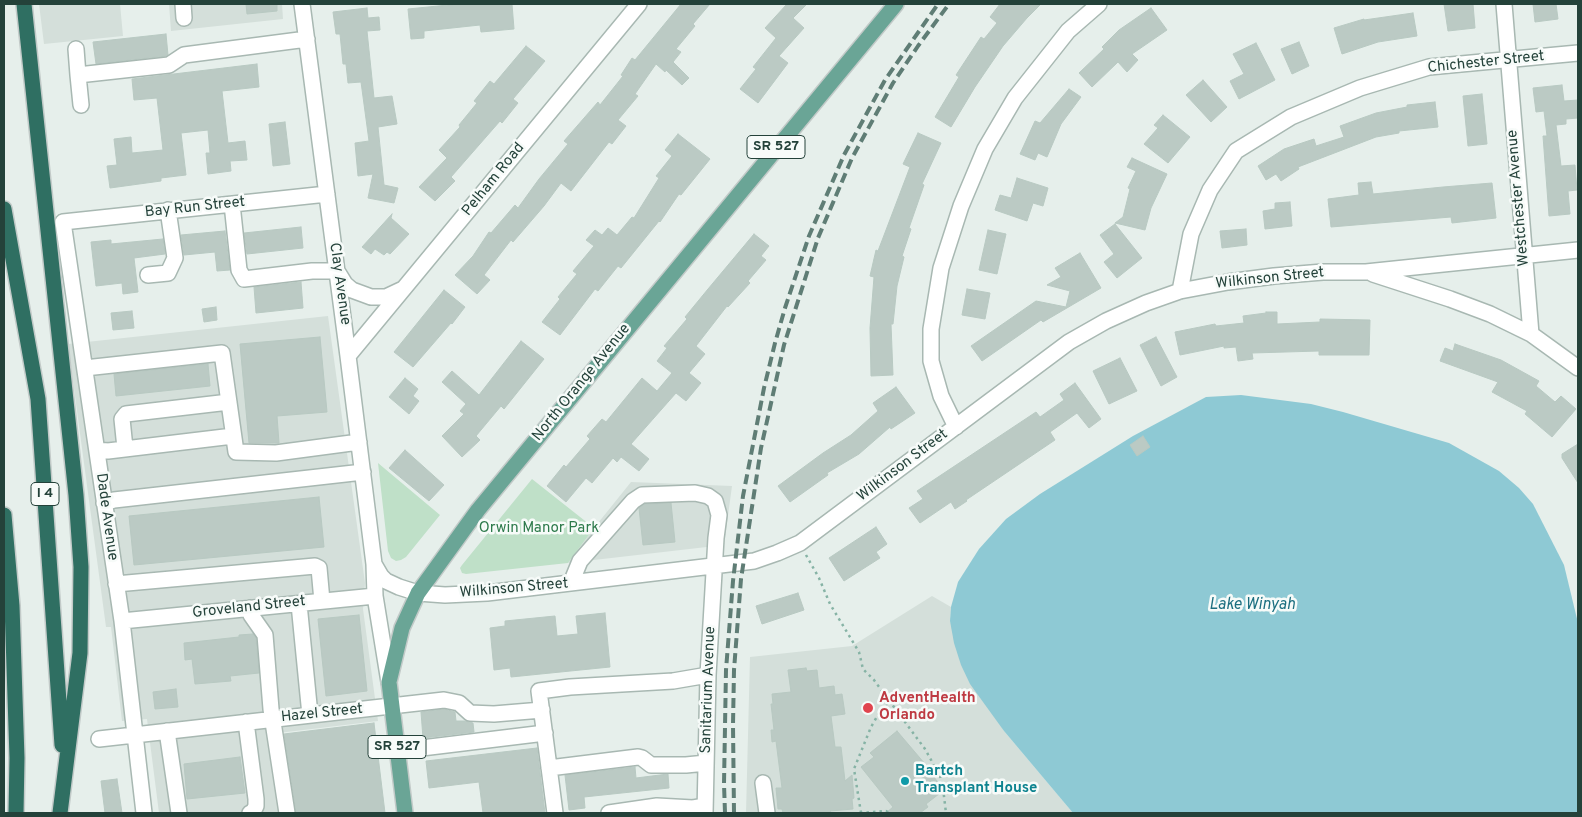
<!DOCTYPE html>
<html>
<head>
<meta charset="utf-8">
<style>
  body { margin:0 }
  #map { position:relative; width:1582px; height:817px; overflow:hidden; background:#e6efeb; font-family:Overpass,sans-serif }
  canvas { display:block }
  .frame { position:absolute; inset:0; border:5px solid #24423a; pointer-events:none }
</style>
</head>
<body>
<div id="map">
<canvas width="1582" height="817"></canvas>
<div class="frame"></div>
</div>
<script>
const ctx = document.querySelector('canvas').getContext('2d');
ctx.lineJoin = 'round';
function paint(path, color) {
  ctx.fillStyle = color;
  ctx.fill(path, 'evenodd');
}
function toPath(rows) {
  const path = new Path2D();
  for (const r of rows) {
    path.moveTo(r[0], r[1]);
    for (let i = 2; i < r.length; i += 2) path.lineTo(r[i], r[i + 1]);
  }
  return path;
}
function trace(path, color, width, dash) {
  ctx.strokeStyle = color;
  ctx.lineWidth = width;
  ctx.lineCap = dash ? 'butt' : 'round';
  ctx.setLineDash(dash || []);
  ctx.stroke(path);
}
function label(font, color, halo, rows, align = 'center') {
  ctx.font = font + ' Overpass,sans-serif';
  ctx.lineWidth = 5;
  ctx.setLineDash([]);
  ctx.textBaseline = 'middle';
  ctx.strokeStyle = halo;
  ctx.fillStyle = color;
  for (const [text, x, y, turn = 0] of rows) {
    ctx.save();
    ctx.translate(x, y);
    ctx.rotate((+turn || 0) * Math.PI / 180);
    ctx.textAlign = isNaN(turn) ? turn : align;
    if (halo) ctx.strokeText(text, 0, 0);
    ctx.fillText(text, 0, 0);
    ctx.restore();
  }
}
paint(toPath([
  [39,4,120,4,123,36,44,44],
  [169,4,282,4,283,19,171,31],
  [328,316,365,583,363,609,378,721,270,734,281,813,159,813,147,719,122,721,111,627,106,627,68,344],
  [631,482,732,486,724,545,568,563,594,528],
  [932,596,951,607,950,621,1004,731,1073,813,746,813,750,657,852,646]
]), '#d4dfda');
paint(toPath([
  [378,463,440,515,406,557,401,560,396,561,391,558,388,551],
  [532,479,594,528,568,563,466,574,462,573,460,568,462,565]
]), '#bfe0c8');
paint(toPath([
  [1241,395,1311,404,1343,412,1449,443,1499,471,1519,488,1533,504,1564,565,1578,623,1578,813,1073,813,1004,731,970,684,961,665,954,643,950,621,951,607,958,582,979,549,1006,519,1040,494,1133,436,1206,397]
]), '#8ec9d4');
const building = toPath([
  [246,4,277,4,277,11,247,14,246,4],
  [458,4,512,4,514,29,481,32,480,25,424,31,424,38,411,39,408,9,458,4],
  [681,4,710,4,693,24,695,26,676,49,681,52,673,62,689,78,682,85,666,70,665,72,656,64,635,94,638,96,618,120,626,126,612,144,609,142,571,191,561,183,544,206,513,242,511,240,484,275,490,280,477,294,455,275,473,256,489,232,491,233,515,205,518,208,539,179,568,144,564,141,598,102,600,105,623,76,621,75,632,58,635,60,681,4],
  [787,4,807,4,793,18,804,28,779,56,788,63,758,103,740,89,756,69,753,67,776,38,765,28,787,4],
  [1000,4,1041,4,1027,18,1003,46,975,87,951,127,935,117,959,77,956,75,981,37,984,39,997,23,990,17,1000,4],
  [1444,4,1473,4,1475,28,1448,31,1444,4],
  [1533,4,1556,4,1558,19,1535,22,1533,4],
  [367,8,368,18,379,17,380,30,367,31,374,98,392,96,397,124,378,127,384,185,398,188,394,203,368,198,373,174,358,176,355,143,369,141,361,82,348,83,346,64,343,64,340,34,336,34,333,12,367,8],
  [1151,8,1167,30,1132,54,1138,60,1127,72,1118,62,1092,87,1079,73,1104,49,1102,47,1119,30,1151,8],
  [1413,13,1417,36,1378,42,1342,54,1334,28,1364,19,1364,20,1413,13],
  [166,34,168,55,166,56,96,64,93,42,166,34],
  [1299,42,1309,66,1292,74,1281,49,1299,42],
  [1256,43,1275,80,1239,99,1230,81,1244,74,1233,54,1256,43],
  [526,46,545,61,513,99,518,103,502,123,500,121,451,177,455,181,435,201,419,187,447,158,439,150,460,127,459,125,477,103,474,101,490,81,494,84,526,46],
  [257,64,259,87,222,91,228,143,245,141,247,160,230,161,231,171,208,174,206,153,210,153,208,130,181,133,186,175,161,178,161,181,110,188,107,166,117,165,114,139,131,137,132,153,163,150,157,98,134,100,132,79,257,64],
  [1203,80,1227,107,1211,122,1186,95,1203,80],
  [1562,85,1564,101,1578,100,1578,118,1566,119,1566,124,1556,125,1561,166,1575,165,1577,190,1568,191,1570,214,1549,216,1543,136,1547,136,1544,111,1536,112,1533,88,1562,85],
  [1069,89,1081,97,1061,124,1047,157,1038,153,1035,160,1020,154,1035,121,1040,123,1069,89],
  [1482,94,1487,144,1468,146,1463,96,1482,94],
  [1435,102,1438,127,1399,131,1399,133,1376,137,1298,167,1299,169,1281,181,1276,174,1266,180,1258,166,1284,149,1314,139,1316,146,1344,137,1340,126,1376,113,1407,107,1407,105,1435,102],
  [1163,115,1190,137,1168,163,1144,144,1158,128,1154,125,1163,115],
  [285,122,290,164,273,166,269,124,285,122],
  [918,133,941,143,922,184,924,185,909,228,911,229,902,256,904,257,897,286,893,324,891,324,893,375,871,376,870,328,874,277,870,276,876,250,878,251,910,167,903,164,918,133],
  [678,134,710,159,681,195,679,194,660,222,659,221,621,268,618,266,598,291,595,289,560,335,542,322,560,299,558,297,577,274,573,271,594,246,586,240,595,230,602,235,608,228,617,235,632,217,634,218,659,178,656,176,672,156,665,150,678,134],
  [1132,158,1167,174,1151,208,1145,230,1115,223,1123,217,1130,189,1128,188,1136,171,1127,167,1132,158],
  [1017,178,1048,188,1043,206,1033,203,1027,221,995,210,1000,195,1011,198,1017,178],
  [1371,182,1373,194,1443,187,1492,183,1496,218,1452,223,1451,217,1331,227,1328,199,1359,195,1358,183,1371,182],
  [1290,202,1292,226,1265,229,1263,211,1275,209,1275,203,1290,202],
  [392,214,391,218,409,234,390,254,387,252,384,255,375,249,371,254,362,247,392,214],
  [1115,224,1142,258,1117,278,1104,262,1114,254,1100,235,1115,224],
  [301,227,303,248,247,254,244,233,301,227],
  [1246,229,1247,245,1222,248,1220,231,1246,229],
  [988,230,1006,234,997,274,979,270,988,230],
  [225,231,230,270,217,271,215,252,184,255,181,235,225,231],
  [754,234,769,246,761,256,766,260,748,281,750,283,728,307,727,306,696,346,705,354,689,373,701,383,686,401,676,393,631,444,649,459,639,471,621,457,617,462,613,458,592,483,586,478,566,502,547,486,564,465,566,467,590,439,587,436,602,419,606,422,642,378,657,391,672,373,657,361,667,348,664,346,687,319,685,317,708,289,754,234],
  [163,239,165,254,134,258,138,292,123,294,122,283,96,286,91,242,111,240,111,244,163,239],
  [1080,253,1101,288,1043,322,1041,320,982,361,971,346,1036,301,1066,307,1070,291,1047,285,1061,277,1055,268,1080,253],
  [301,282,303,308,256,313,254,287,301,282],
  [967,289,990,293,985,319,962,315,967,289],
  [444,290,465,307,452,324,451,323,413,367,394,352,444,290],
  [216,307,217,320,204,322,202,309,216,307],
  [132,311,134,328,113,330,111,313,132,311],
  [1266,312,1277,312,1277,324,1320,322,1320,319,1370,320,1369,355,1319,355,1319,351,1252,353,1253,359,1238,361,1236,347,1224,348,1224,346,1180,355,1175,332,1215,324,1216,326,1244,323,1243,316,1266,313,1266,312],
  [320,337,327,412,277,416,279,443,249,443,240,344,320,337],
  [1156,337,1177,377,1161,386,1140,345,1156,337],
  [521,341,544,359,504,409,501,406,476,436,480,440,462,457,442,436,464,414,460,411,466,404,442,382,452,371,479,395,521,341],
  [1455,344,1501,360,1539,381,1536,386,1555,402,1561,396,1576,409,1552,437,1525,414,1527,411,1492,392,1498,382,1440,361,1445,348,1453,351,1455,344],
  [1120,358,1137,391,1109,404,1093,371,1120,358],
  [208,364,210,386,116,396,114,374,208,364],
  [405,378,418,389,413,396,419,401,409,414,389,397,405,378],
  [1075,383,1101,419,1089,428,1077,413,1050,432,1055,440,966,500,967,501,955,509,951,502,920,523,909,508,923,499,917,491,1036,412,1040,417,1064,400,1060,394,1075,383],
  [896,387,915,413,891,429,890,427,859,454,827,473,828,475,790,502,778,486,823,453,851,435,878,411,873,403,896,387],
  [1143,436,1150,447,1137,456,1130,445,1143,436],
  [1578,444,1578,483,1562,458,1562,454,1578,444],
  [405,450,444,485,429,501,389,468,405,450],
  [319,497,324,547,134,565,129,516,319,497],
  [671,503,675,542,643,545,639,508,645,504,671,503],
  [876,527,887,544,876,552,880,558,844,581,829,558,876,527],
  [798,593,804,610,762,624,756,606,798,593],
  [605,613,610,667,511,677,510,668,494,670,490,628,505,626,505,621,555,616,557,636,578,634,576,616,605,613],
  [359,615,367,691,326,696,318,619,359,615],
  [253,634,256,638,259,673,230,676,231,681,195,684,192,659,185,660,184,643,239,637,239,635,253,634],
  [806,668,807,671,817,670,819,688,834,686,835,695,842,694,845,714,831,716,835,747,841,747,845,781,852,775,854,798,852,799,853,809,830,811,831,813,783,813,782,809,778,809,776,788,782,788,776,741,772,742,771,730,774,730,771,704,773,704,772,694,791,692,788,670,806,668],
  [176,689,178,707,155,709,153,692,176,689],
  [444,709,455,712,456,721,465,721,473,723,474,732,423,738,421,712,444,709],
  [374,723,385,813,296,813,284,734,374,723],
  [897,731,931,771,930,772,944,790,926,804,928,807,920,813,886,813,893,807,861,767,874,757,870,753,897,731],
  [537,748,545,813,483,813,479,782,429,788,426,761,537,748],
  [240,757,245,793,187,799,184,764,240,757],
  [635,767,636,778,668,774,669,788,584,797,585,808,569,810,565,775,635,767],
  [117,779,122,813,105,813,101,781,117,779]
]);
paint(building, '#bbcac4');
trace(building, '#b8c9c2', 1);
const minor = toPath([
  [183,4,184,18],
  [302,4,348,356,374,564,375,596,389,682],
  [1504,4,1531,334],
  [76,49,78,75],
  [81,105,78,75,169,65,184,55,307,39],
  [232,204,239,270,244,279,312,271,337,271,345,284,352,290,371,297,386,297,403,289],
  [1373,274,1450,299,1490,314,1531,334,1578,368],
  [148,275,168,273,175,258,168,210],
  [1180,291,1191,234,1210,190,1236,151,1291,117,1360,88,1429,67,1578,53],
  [348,356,639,4],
  [85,368,222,353,236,452,276,453,359,442],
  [956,427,941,396,931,361,931,329,941,268,961,206,985,149,1015,98,1068,31,1099,4],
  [125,448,122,419,126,414,229,402],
  [97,450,108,451,233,436],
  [104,503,114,500,363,472],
  [374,564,381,576,386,581,399,587,418,593,445,595,487,593,754,561,777,553,800,543,1069,342,1106,321,1146,303,1180,291,1228,282,1274,276,1323,272,1366,272,1578,250],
  [571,583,580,561,633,501,642,495,695,493,708,496,715,501,719,515,716,538,708,675,705,813],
  [116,584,315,566,319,568,322,601],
  [299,604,310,715],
  [250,608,251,615,265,635,271,709,287,813],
  [122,621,375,596],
  [246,722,256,799,256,806,253,812,250,813],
  [167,731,179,813],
  [99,739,444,700,459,703,470,713,494,714,542,710],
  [397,751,545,733],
  [549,768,638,757,642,758,651,765,686,765,706,763],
  [763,783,767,813],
  [144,813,122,621,63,222,327,194],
  [555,813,539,691,570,687,673,681,708,675],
  [609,813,657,806,693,808,705,806]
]);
const major = toPath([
  [405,813,389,682,402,628,418,593,478,510,896,4]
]);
const highway = toPath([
  [24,4,76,495,81,567,80,653,60,813],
  [4,209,38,399,62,745],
  [4,515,12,606,17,758,16,813]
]);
trace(minor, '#a8b8b2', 18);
trace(major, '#c2cac8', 18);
trace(highway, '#c2cac8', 18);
trace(toPath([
  [806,555,819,578,830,604,859,652,863,669,874,680,925,749,940,776,943,788,946,813],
  [860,813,886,811,890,813],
  [861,813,854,769,871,727,882,708,889,702]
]), '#86b3a5', 2.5, [2.5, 4]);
trace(minor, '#fff', 15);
trace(major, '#6aa596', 15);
trace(highway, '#2f6f62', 15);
trace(toPath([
  [725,813,724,784,726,670,733,581,743,496,764,388,775,343,785,308,809,236,844,155,885,80,938,4],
  [734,813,733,725,734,670,741,579,761,448,784,345,818,238,852,158,893,83,918,46,949,4]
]), '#5f7d75', 4, [10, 5]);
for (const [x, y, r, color] of [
  [868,708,6,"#e0444e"],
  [905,781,5,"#0f9aa8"]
]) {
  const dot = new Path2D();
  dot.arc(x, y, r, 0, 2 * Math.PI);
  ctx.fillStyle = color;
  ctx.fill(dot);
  trace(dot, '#f7fbf9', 2);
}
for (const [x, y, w] of [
  [776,147,58],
  [45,494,28],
  [397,747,58]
]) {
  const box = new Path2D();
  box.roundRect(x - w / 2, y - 11.5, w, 23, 4);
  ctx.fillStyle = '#f7fbf9';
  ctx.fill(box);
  trace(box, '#24423a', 1);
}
label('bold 14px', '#24423a', null, [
  ["SR 527",776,147],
  ["I 4",45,494],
  ["SR 527",397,747]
]);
label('15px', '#24423a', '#f7fbf9', [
  ["Chichester Street",1486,63,-6],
  ["Pelham Road",494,180,-51],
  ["Westchester Avenue",1519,198,-95],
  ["Bay Run Street",195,208,-6],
  ["Wilkinson Street",1270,279,-6],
  ["Clay Avenue",339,284,82],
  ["North Orange Avenue",582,383,-51],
  ["Wilkinson Street",903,466,-37],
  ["Dade Avenue",106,517,82],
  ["Wilkinson Street",514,589,-5],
  ["Groveland Street",249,608,-6],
  ["Sanitarium Avenue",709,690,-88],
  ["Hazel Street",322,714,-6]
]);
label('15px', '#2d7a4b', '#f7fbf9', [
  ["Orwin Manor Park",539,529]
]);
label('bold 15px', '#be3a42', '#f7fbf9', [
  ["AdventHealth",879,699],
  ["Orlando",879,716]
], 'left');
label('bold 15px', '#0d838f', '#f7fbf9', [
  ["Bartch",915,772],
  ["Transplant House",915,789]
], 'left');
label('italic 16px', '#1c6f80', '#f7fbf9', [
  ["Lake Winyah",1252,606]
]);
</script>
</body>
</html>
